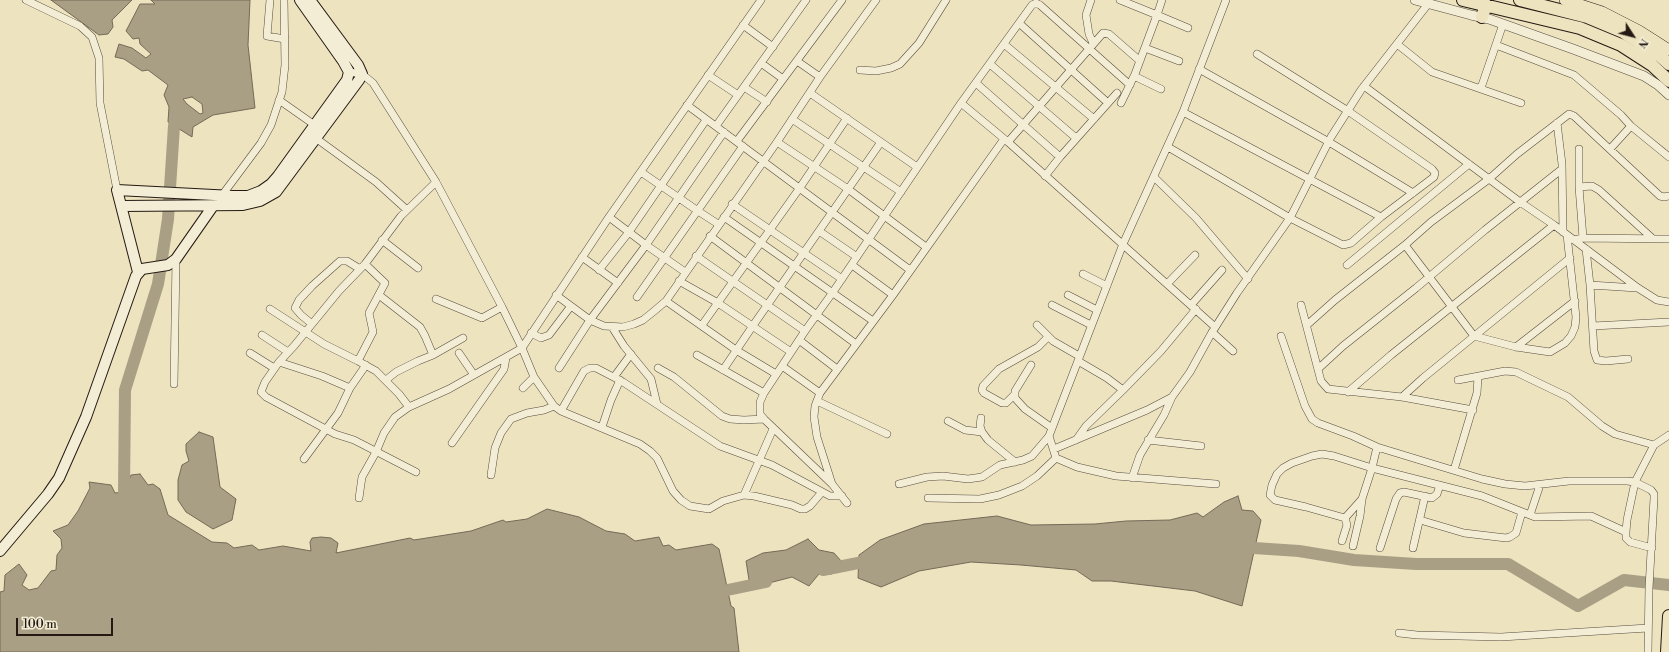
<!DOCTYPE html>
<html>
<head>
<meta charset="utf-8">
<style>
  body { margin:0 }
  #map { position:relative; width:1669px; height:652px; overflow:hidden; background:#ede3bf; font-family:"Libre Bodoni",serif }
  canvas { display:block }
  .north { position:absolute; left:1613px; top:16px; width:40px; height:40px; -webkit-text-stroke:3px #f3edd5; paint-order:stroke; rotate:126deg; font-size:11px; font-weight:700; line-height:16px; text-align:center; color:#251a13 }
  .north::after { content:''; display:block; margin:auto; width:14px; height:18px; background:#251a13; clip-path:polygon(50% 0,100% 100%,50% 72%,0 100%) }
  .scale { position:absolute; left:16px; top:618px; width:97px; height:18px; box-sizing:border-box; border:2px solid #251a13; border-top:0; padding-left:5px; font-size:12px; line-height:14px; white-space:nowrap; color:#251a13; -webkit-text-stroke:3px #f3edd5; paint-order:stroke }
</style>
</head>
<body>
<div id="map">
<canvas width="1669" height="652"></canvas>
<div class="north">N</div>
<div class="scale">100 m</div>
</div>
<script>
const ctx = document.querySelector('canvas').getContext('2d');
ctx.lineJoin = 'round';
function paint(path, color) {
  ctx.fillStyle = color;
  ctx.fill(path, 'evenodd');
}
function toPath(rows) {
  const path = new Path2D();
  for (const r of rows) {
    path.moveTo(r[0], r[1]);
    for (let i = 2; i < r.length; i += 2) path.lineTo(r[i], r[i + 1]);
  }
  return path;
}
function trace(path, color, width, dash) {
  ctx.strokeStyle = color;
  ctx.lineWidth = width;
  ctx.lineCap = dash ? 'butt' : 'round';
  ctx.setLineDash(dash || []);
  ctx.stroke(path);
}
const water = toPath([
  [51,0,132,0,112,20,113,27,108,34,99,35,51,0],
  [151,0,250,0,248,45,255,108,213,115,193,127,192,137,168,122,169,107,164,95,168,85,148,70,142,71,124,59,115,57,119,44,132,48,146,58,151,54,140,44,139,38,133,39,126,31,140,4,155,4,151,0],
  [192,97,202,104,203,113,200,114,187,104,183,99,192,97],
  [199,432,213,437,220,487,236,499,232,520,213,529,186,512,178,500,178,480,182,465,189,461,186,451,186,444,199,432],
  [140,474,148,485,153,484,160,489,168,515,212,542,227,543,234,548,252,545,259,550,283,546,311,551,310,542,312,538,321,537,331,538,338,543,336,553,410,538,414,540,471,531,503,520,506,522,527,519,547,509,579,517,606,531,625,534,635,541,659,537,663,546,669,545,676,550,712,544,719,549,731,606,734,608,739,652,0,652,0,592,4,591,5,575,19,564,27,575,22,585,29,590,38,588,51,571,56,570,57,555,62,548,61,539,53,531,68,525,78,511,90,488,89,482,111,485,115,493,124,492,131,475,140,474],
  [1238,496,1242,510,1253,511,1261,520,1242,606,1195,591,1111,581,1092,581,1076,570,1021,565,971,562,919,571,881,587,858,578,859,555,880,540,924,524,997,516,1031,525,1095,524,1126,521,1170,520,1197,513,1203,517,1224,502,1238,496],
  [808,539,819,550,834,553,842,562,832,574,819,574,809,586,792,577,769,583,762,587,750,586,746,561,763,553,786,550,808,539]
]);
paint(water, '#a99f85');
trace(water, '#746a57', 1);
trace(toPath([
  [125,507,124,492,125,390,158,284,168,219,174,126,177,110],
  [1239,547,1299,551,1354,560,1416,564,1508,564,1578,606,1624,580,1669,585],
  [823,570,873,560],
  [713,593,766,582]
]), '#a99f85', 12);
const minor = toPath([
  [26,0,80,26,92,37,99,58,100,103,117,190],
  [270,0,267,36,285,39],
  [1091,0,1086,15,1089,34,1093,43],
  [1120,0,1157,15,1162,0],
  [1019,23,1108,103],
  [743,25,773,47],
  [1004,44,1094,119],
  [1397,44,1432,72,1521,103],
  [1496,45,1574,75,1621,115,1631,126,1669,157],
  [1145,48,1179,61],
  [797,61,820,77],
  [761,63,783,79],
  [990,64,1076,138],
  [1199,69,1329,142,1413,193],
  [860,70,876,71,891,68,900,64,919,43,946,0],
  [349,72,362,74,373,83,436,182,502,307,522,348,534,377,554,406,561,411,640,444,650,451,657,458,673,491,681,500,690,506,709,509,723,501,744,495,754,496,792,505,801,509,805,509,810,506,822,492],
  [708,75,738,95],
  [1134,76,1161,89],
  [976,83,1060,157,1045,176],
  [1364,86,1520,202,1554,225,1638,288,1657,300,1669,302],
  [744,87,767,102],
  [1481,88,1503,24],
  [810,93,917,167],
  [279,100,316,126],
  [961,103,1032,5,1036,3,1040,5,1130,85],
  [1121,103,1135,74,1157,15,1188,28],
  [687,105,910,270],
  [1183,112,1381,217],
  [792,119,901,192],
  [1557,123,1562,164,1563,232],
  [716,126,806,0],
  [317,139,376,182,407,210],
  [737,141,842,0],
  [777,142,848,189,926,247],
  [1008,142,1103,33,1109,34,1140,61],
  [1168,147,1290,218,1343,245,1351,243,1381,217,1434,177,1435,173,1432,169,1348,111,1257,54],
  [1579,149,1579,187,1583,238],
  [1610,149,1631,126],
  [1060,157,1117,93],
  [641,172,698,211,718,224],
  [1154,177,1196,218,1248,279],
  [1579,187,1592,186,1599,190,1652,238],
  [220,198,261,143,271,125,282,92,285,65,284,0],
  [732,204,842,279],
  [609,217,646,245,685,272],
  [724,217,873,321],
  [819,231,857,257],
  [710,236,856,344],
  [382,240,418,268],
  [1574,240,1583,238,1669,239],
  [1405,245,1474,336,1516,347,1550,352,1565,343,1571,336,1575,327,1576,317,1567,235],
  [1586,249,1590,285],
  [696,256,805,331],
  [582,257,618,283],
  [852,265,893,295],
  [1347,265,1469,164],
  [599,270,629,232,706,120],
  [1083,274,1107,286],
  [679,281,718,303,791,352],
  [1167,284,1195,255],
  [379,295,420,327,425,336,433,355],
  [556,295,590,320,604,326,623,327,634,324,643,320,653,312,666,301,777,142,820,77,876,0],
  [1068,295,1097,310],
  [637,297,743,146],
  [436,299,482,318,502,307],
  [666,301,736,350,776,374],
  [1052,305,1091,325],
  [1191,305,1222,270],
  [1301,305,1321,381,1328,389,1402,397,1473,410],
  [270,309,324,344,358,361,376,371,399,394,409,407],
  [312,324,301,315,295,308,299,300,312,286,340,261,347,261,360,269],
  [702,325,799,189,847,118],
  [1037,325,1053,341,1079,356],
  [1307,325,1335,300,1405,245,1431,222,1489,179,1517,154,1569,114,1574,116,1660,196,1664,197,1669,196],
  [1593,326,1669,322],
  [612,327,624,346,651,379,657,404],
  [1212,332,1233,351],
  [531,333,541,338,549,335,571,306],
  [262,335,288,352],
  [1281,336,1305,406,1312,419,1318,423,1353,436,1377,447,1482,479,1505,484,1525,486,1569,481,1627,481,1635,482,1651,490,1654,494,1654,498,1649,588,1648,652],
  [799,340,837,369],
  [1516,347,1575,301],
  [250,353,274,368],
  [459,353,474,375],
  [697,355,764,393],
  [1628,359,1606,361,1597,360,1594,351,1590,285,1637,288],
  [358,361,373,332,369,313,385,283,365,264],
  [1078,361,1107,378,1123,390],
  [279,362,322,376,350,388],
  [1031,365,1015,391,1015,398,1025,409,1052,428],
  [782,366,820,393],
  [559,368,590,320,646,245,724,132],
  [658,368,674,377,722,416,730,419,744,420,764,419],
  [1318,369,1343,346,1416,288,1485,230,1562,169],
  [723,370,752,327,881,142],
  [614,377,631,354],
  [386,380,396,372,418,361,433,355,463,338],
  [1458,380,1505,371,1516,372,1568,397,1602,426,1615,434,1654,445,1669,435],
  [174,384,176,259],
  [523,388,534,377],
  [1348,392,1391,355,1554,225],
  [1014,395,1006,403,1002,403,984,393,982,390,983,386,999,369,1038,347,1048,337],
  [1402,397,1423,378,1570,258],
  [817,401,887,434],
  [561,411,584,371,590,368,596,368,623,382,720,446,772,465,830,496,842,496],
  [981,418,980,426,982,432,988,440,1015,462],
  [948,421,965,430,982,432],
  [602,427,611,400,620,380],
  [1076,440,1086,426,1123,390,1161,351,1196,309],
  [1148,440,1201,446],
  [452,443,504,369,506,358],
  [1054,449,1147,410,1172,397,1190,372,1211,334,1237,293,1290,218,1331,137,1361,90,1428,4],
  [1056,458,1049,436,1123,244,1183,112,1226,0],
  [1056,458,1077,467,1116,476,1216,484],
  [304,459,338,413,350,388,366,365],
  [1454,470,1477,393,1478,377],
  [416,472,354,440,335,434,266,397,261,392,265,382,279,362,294,346,339,291,365,264,401,216,436,182],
  [491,475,495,448,501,433,511,419,527,413,544,410,554,406],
  [1132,478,1140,455,1164,415,1172,397],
  [832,484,817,437,814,417,815,406,820,393,893,295,1004,139],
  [899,484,927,477,943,476,968,479,982,477,1000,465,1023,460,1032,456,1049,436],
  [744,495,773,429],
  [359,498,362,477,376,452,384,433,395,417,409,407,449,389,522,348,609,217,761,0],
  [928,498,980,499,999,495,1022,486,1037,476,1056,458],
  [847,503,832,484,764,419,760,414,760,402,764,393,805,331,833,292,961,103,1008,142,1215,327],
  [1530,515,1540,485],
  [1345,518,1306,507,1275,500,1270,495,1272,485,1277,474,1283,468,1292,463,1312,456,1322,454,1334,456,1372,468,1482,496,1535,517,1591,516,1626,532],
  [1420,520,1464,533,1506,538,1510,537,1516,533,1522,512],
  [1342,541,1347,525,1345,518,1362,499],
  [1353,546,1360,516,1362,499,1372,468,1377,447],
  [1380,548,1396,499,1400,493,1404,492,1432,498,1437,494,1440,485],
  [1413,548,1425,496],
  [1652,548,1630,542,1626,538,1626,532,1627,520,1635,482,1654,445],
  [1399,633,1417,635,1501,637,1648,628]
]);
const tertiary = toPath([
  [1415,0,1471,15,1489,19,1573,49,1644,76,1658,85,1669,95]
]);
const secondary = toPath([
  [122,206,243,205,260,201,276,192,359,80,362,74,358,65,310,0],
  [138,272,117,190,233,196,248,196,261,191,271,184,278,176,347,80,349,72,343,61,300,0],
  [0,551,48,494,59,478,86,417,136,276,142,269,168,265,176,259,213,206]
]);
const primary = toPath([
  [1565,0,1602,12,1639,31,1669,50]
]);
const trunk = toPath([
  [1463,0,1580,28,1621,45,1652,65,1669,81],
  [1520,0,1587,17,1623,32,1660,56,1669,64],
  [1482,17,1486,5],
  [1667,652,1669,616]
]);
trace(minor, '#574c3e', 8);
trace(tertiary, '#574c3e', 10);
trace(secondary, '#251a13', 12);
trace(primary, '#251a13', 12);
trace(trunk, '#251a13', 14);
trace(minor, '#f3edd5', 7);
trace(tertiary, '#f3edd5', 9);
trace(secondary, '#f3edd5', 10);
trace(primary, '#ede3bf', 11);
trace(trunk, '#ede3bf', 12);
</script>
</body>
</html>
